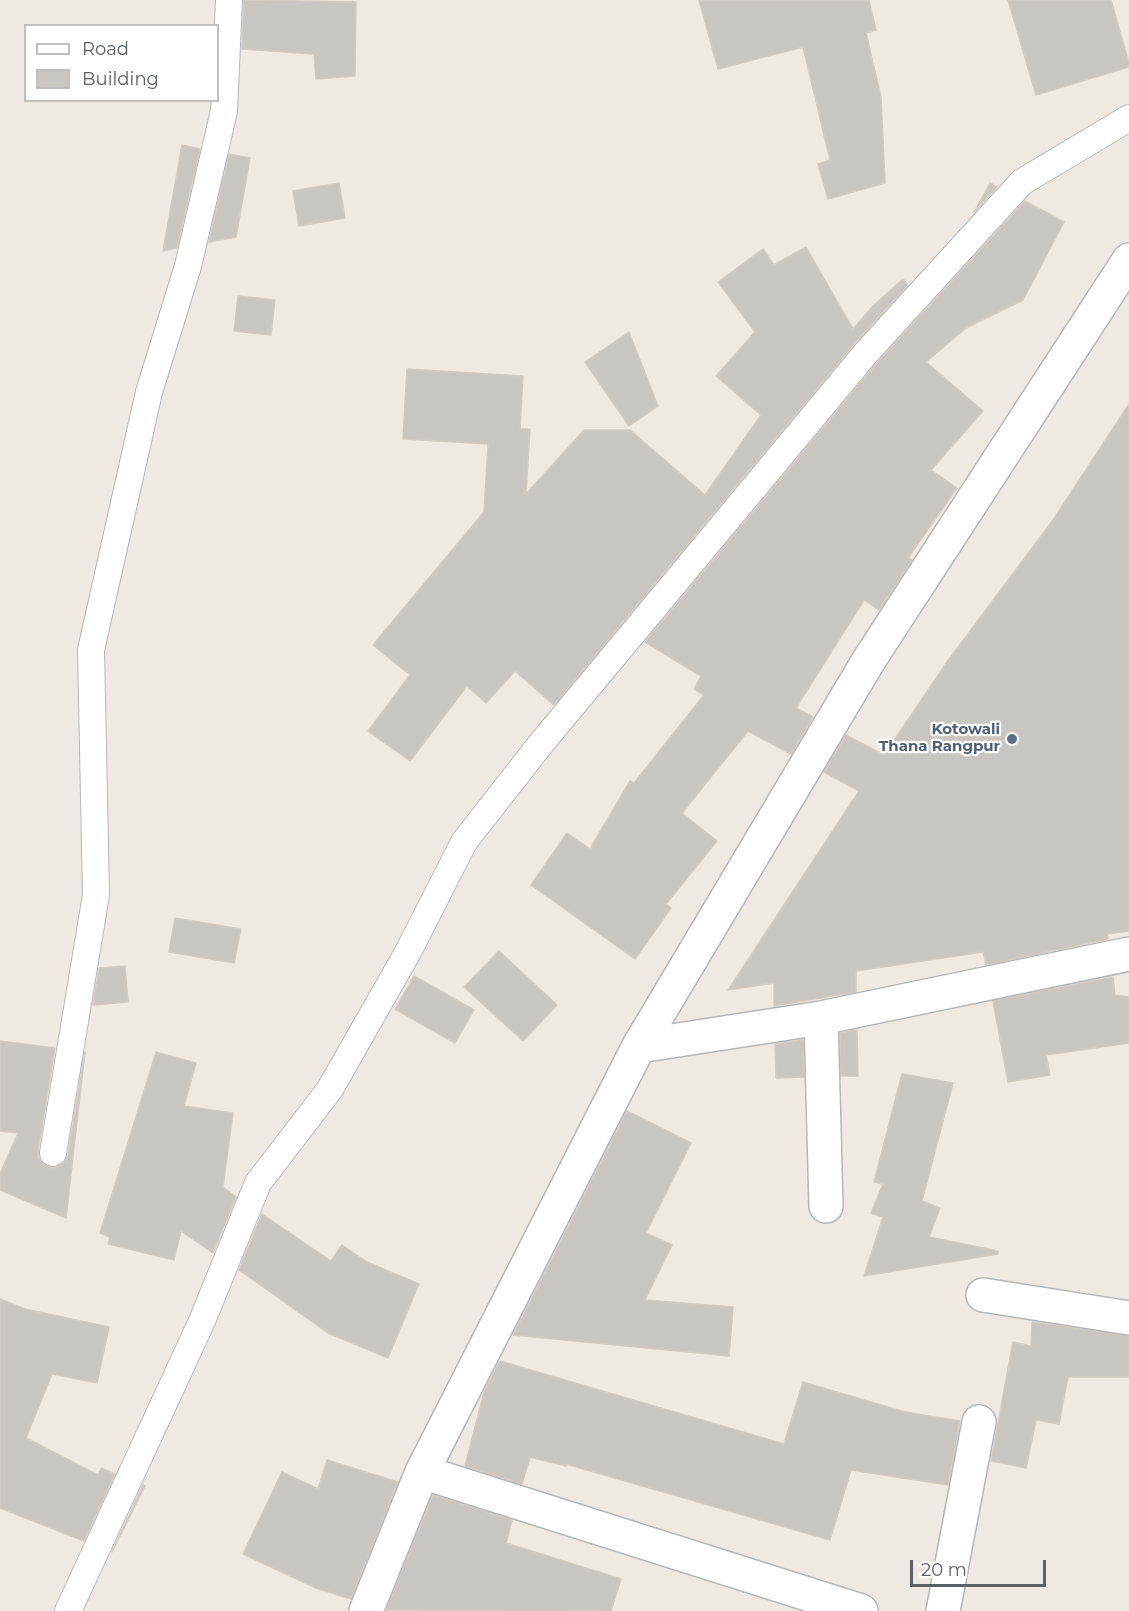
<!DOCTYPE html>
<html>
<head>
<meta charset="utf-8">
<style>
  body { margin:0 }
  #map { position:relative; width:1129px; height:1611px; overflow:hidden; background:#eeeae3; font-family:Montserrat,sans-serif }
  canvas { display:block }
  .legend { position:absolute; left:24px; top:24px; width:195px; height:78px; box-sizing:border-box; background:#fff; border:2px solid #bdbfc1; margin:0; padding:8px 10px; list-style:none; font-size:18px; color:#5b6064 }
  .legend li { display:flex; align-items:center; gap:12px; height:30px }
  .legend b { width:30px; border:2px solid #bdbfc1 }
  .scale { position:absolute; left:910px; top:1560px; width:136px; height:27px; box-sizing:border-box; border:3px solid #5b6064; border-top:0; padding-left:8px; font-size:18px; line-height:21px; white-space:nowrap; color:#5b6064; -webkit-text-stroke:4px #fff; paint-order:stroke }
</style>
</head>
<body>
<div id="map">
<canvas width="1129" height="1611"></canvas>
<ul class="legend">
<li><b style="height:8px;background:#fff"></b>Road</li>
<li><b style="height:16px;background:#c9c5c1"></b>Building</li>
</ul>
<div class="scale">20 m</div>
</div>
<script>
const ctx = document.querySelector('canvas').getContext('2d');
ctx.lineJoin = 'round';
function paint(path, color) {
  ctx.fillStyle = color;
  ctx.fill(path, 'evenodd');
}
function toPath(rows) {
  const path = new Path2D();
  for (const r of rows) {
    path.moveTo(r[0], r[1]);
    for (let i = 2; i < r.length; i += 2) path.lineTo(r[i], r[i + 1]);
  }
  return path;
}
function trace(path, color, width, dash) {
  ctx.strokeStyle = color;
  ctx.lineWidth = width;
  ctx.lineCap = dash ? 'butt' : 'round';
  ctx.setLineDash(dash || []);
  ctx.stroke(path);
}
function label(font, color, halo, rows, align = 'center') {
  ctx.font = font + ' Montserrat,sans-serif';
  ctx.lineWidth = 4.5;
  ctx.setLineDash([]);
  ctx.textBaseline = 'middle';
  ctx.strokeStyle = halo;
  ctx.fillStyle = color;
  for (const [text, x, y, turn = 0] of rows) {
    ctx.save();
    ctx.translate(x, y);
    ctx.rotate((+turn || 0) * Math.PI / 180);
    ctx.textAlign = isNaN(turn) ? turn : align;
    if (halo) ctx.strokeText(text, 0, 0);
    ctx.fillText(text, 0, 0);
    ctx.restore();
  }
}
const building = toPath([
  [244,0,356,2,355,76,316,79,314,54,242,49,244,0],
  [699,0,869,0,876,30,866,33,881,97,885,183,828,199,818,164,830,160,803,47,718,69,699,0],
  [1008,0,1111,0,1129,63,1129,67,1036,95,1008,0],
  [182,145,200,149,177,248,163,251,182,145],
  [229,154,250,158,236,237,209,242,229,154],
  [339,183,345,218,299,226,293,191,339,183],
  [990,183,997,187,974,212,990,183],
  [1025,201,1064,222,1023,300,966,328,926,362,983,411,931,470,957,488,908,558,912,560,879,610,864,600,796,708,813,717,791,754,748,731,682,813,717,841,666,904,671,908,635,959,531,885,567,833,590,849,630,781,634,783,704,695,694,689,701,676,645,642,877,363,1025,201],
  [806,247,853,329,873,306,903,279,908,285,855,343,554,705,515,671,486,703,467,686,410,761,368,731,410,675,373,645,484,512,488,444,403,439,407,369,523,376,520,429,530,429,526,494,584,430,630,430,705,495,761,415,716,376,755,332,718,282,763,249,774,265,806,247],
  [238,296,275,300,271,335,234,331,238,296],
  [629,332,658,406,629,426,585,362,629,332],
  [1129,404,1129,931,1107,934,1108,939,986,965,983,952,856,971,856,992,774,1006,774,983,728,990,859,791,824,772,846,735,884,755,947,662,1053,520,1129,404],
  [175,918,241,929,234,963,169,952,175,918],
  [499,951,557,1005,523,1041,464,987,499,951],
  [125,966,128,1002,93,1005,99,968,125,966],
  [414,976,474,1010,455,1043,395,1009,414,976],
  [1113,977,1115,995,1129,997,1129,1043,1046,1055,1050,1075,1008,1082,993,1001,1113,977],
  [857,1030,858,1076,841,1076,840,1033,857,1030],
  [803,1040,804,1077,776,1078,775,1044,803,1040],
  [0,1041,55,1048,38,1151,39,1158,43,1164,51,1168,59,1167,64,1163,68,1155,85,1052,66,1218,0,1190,0,1174,18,1133,0,1131,0,1041],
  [156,1052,196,1063,184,1106,233,1113,223,1187,236,1197,213,1253,181,1231,174,1260,108,1244,110,1237,100,1233,156,1052],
  [902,1074,953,1083,922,1201,940,1208,929,1237,998,1251,998,1254,864,1276,883,1217,871,1213,883,1184,874,1182,902,1074],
  [627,1111,691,1143,646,1233,672,1245,645,1300,733,1307,729,1356,513,1335,627,1111],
  [262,1214,331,1261,342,1245,367,1262,419,1284,388,1358,328,1333,239,1270,262,1214],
  [0,1299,25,1309,109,1327,97,1383,52,1374,26,1438,98,1475,101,1468,115,1474,84,1541,0,1508,0,1299],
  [1032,1322,1129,1336,1129,1377,1068,1377,1059,1424,1036,1420,1026,1468,991,1461,1013,1342,1031,1346,1032,1322],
  [500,1361,784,1444,803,1382,905,1412,960,1421,948,1485,851,1470,830,1540,566,1464,566,1466,530,1457,522,1484,465,1466,484,1392,500,1361],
  [327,1460,398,1482,351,1599,316,1588,243,1554,282,1472,318,1489,327,1460],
  [143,1485,145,1486,112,1552,143,1485],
  [433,1495,512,1520,506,1543,621,1579,611,1611,386,1610,433,1495]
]);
paint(building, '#c9c5c1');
trace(building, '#d3cbc2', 1.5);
const lane = toPath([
  [53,1153,96,895,91,650,149,392,188,266,224,111,229,0],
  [68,1611,202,1321,258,1183,330,1089,408,952,464,842,539,746,866,353,1022,182,1129,118]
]);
const street = toPath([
  [821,1018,826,1206],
  [639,1046,821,1018,1129,954],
  [983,1295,1129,1318],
  [422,1472,861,1611],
  [366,1611,422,1472,639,1046,869,660,1129,260],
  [943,1611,979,1422]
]);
trace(lane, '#b4b7ba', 28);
trace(street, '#b4b7ba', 36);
trace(lane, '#fff', 26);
trace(street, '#fff', 33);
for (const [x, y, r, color] of [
  [1012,739,6,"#5c6f8a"]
]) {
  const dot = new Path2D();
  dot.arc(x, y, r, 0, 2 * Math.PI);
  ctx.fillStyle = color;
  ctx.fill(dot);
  trace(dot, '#fff', 2);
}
label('bold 15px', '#4e5e75', '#fff', [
  ["Kotowali",1000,730],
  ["Thana Rangpur",1000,747]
], 'right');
</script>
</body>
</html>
